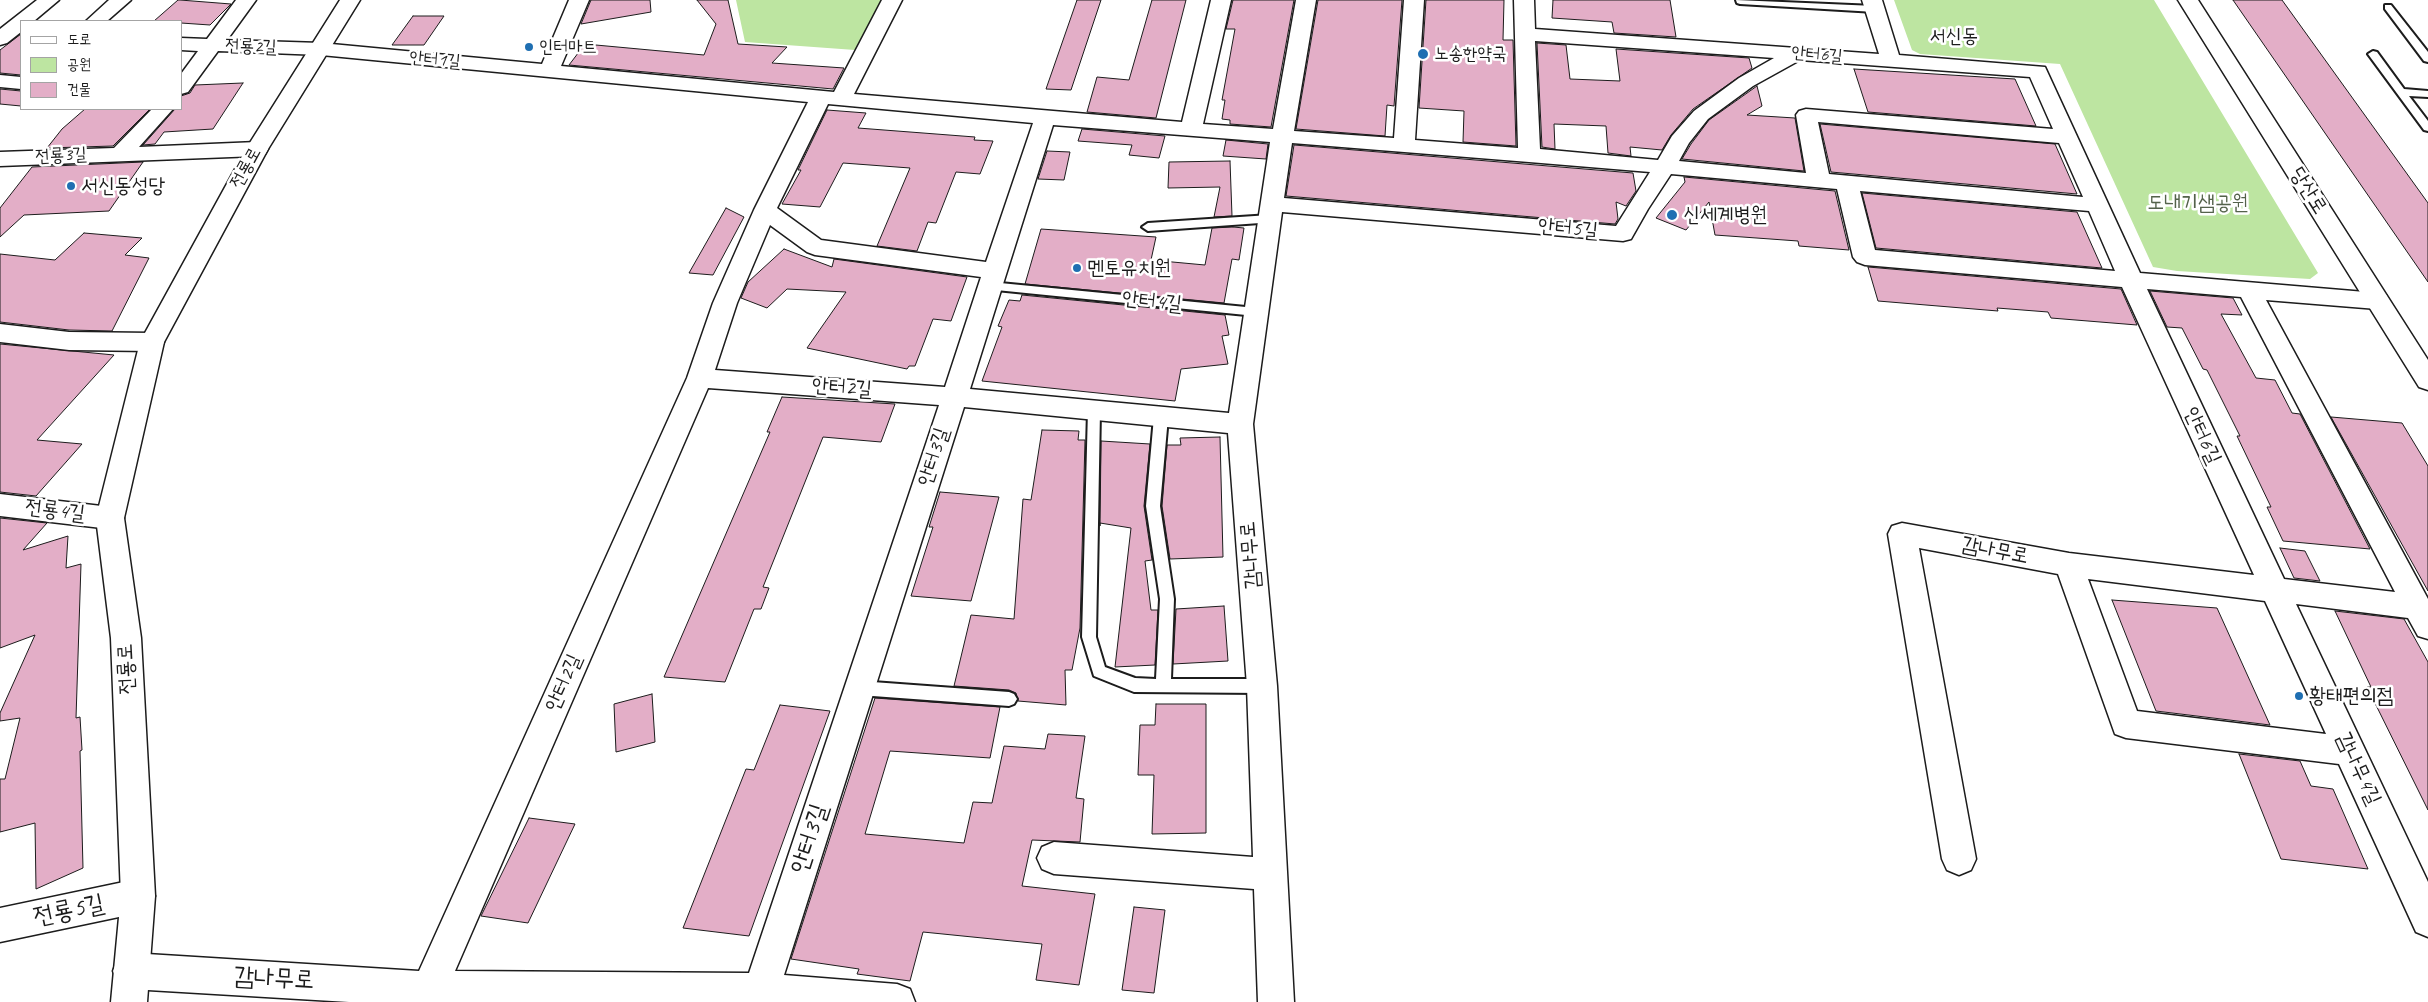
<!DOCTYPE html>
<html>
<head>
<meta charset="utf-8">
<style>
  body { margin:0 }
  #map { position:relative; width:2428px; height:1002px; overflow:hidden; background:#fff; font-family:Caveat,"Poor Story",sans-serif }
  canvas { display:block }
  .legend { position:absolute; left:20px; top:20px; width:162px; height:90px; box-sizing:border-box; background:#fff; border:1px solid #a4a4a4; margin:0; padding:6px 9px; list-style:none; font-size:15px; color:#1c1c1c }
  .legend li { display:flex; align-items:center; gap:10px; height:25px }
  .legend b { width:25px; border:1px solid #a4a4a4 }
</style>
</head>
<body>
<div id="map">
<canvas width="2428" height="1002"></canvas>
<ul class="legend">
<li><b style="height:6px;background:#fff"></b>도로</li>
<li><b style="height:14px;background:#bde5a1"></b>공원</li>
<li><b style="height:14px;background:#e3aec7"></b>건물</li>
</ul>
</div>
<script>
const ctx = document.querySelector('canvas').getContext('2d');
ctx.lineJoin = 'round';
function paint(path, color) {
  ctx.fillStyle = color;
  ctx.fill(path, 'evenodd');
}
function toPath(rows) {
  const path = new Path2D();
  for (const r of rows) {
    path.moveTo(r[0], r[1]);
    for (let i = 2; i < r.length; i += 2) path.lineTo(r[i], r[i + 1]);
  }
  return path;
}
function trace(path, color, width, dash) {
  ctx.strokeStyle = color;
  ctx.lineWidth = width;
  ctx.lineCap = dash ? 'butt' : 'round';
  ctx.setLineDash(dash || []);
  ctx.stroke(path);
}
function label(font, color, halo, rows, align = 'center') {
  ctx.font = font + ' Caveat,"Poor Story",sans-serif';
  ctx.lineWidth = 5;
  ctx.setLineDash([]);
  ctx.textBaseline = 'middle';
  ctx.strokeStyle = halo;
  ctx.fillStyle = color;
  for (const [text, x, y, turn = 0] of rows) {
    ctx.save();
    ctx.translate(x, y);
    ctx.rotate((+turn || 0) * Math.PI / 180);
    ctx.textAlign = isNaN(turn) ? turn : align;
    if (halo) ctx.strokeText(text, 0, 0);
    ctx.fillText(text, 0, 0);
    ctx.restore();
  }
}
paint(toPath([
  [736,0,883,0,855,50,745,42],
  [1894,0,2154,0,2318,273,2310,279,2177,271,2153,267,2060,64,1920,54,1912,50]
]), '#bde5a1');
const building = toPath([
  [178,0,180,0,231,4,210,25,181,23,181,21,154,21,178,0],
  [591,0,650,0,651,12,581,24,591,0],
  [697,0,728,0,738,44,787,47,772,63,844,68,833,89,569,65,585,44,704,55,716,24,697,0],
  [1077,0,1101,0,1071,90,1046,89,1077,0],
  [1152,0,1186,0,1156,118,1087,112,1097,77,1129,80,1152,0],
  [1233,0,1294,0,1271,127,1230,124,1230,120,1222,119,1225,100,1222,100,1235,29,1226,29,1233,0],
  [1318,0,1402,0,1394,106,1387,105,1385,136,1296,129,1318,0],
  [1426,0,1504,0,1503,40,1513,40,1516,146,1463,142,1464,111,1419,108,1426,0],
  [1553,0,1670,0,1676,37,1614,33,1612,22,1552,18,1553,0],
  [2233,0,2282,0,2428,203,2428,282,2233,0],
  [413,16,444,16,424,45,392,45,413,16],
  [21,34,21,75,0,73,0,50,21,34],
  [1537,43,1566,45,1570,79,1620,81,1616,49,1749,58,1752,68,1693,109,1671,135,1662,150,1630,147,1631,156,1608,153,1606,126,1554,124,1555,149,1542,147,1537,43],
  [1854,69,2015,79,2036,126,1868,112,1854,69],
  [243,83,213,129,164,132,155,144,143,145,175,109,181,109,181,96,190,93,195,85,243,83],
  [1757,86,1762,106,1747,115,1795,118,1804,171,1682,159,1691,144,1709,120,1757,86],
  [0,89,21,91,21,106,0,104,0,89],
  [85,109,150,109,113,146,47,148,62,129,85,109],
  [827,110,866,113,858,128,975,137,974,140,993,141,980,174,956,172,936,223,928,222,917,251,877,246,910,168,843,163,820,207,782,204,801,170,798,170,827,110],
  [1820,124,2055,144,2077,194,1831,172,1820,124],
  [1082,129,1165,136,1159,158,1129,155,1132,145,1078,141,1082,129],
  [1226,140,1268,144,1266,159,1223,156,1226,140],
  [1294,145,1633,173,1636,191,1626,206,1616,202,1618,219,1615,224,1286,196,1294,145],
  [1047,151,1070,152,1064,180,1038,179,1047,151],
  [1230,161,1232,216,1214,217,1220,187,1168,188,1169,162,1230,161],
  [143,162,109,211,24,215,0,237,0,208,32,167,143,162],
  [1684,177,1835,191,1849,250,1799,246,1798,241,1715,235,1709,202,1686,230,1656,218,1685,182,1684,177],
  [1862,193,2077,212,2102,268,1876,248,1862,193],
  [726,208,744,217,713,275,689,273,726,208],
  [1233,227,1244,228,1239,260,1232,259,1224,303,1025,284,1041,229,1156,237,1151,260,1205,265,1212,228,1233,227],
  [84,233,142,238,125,255,149,258,112,331,69,330,0,322,0,254,55,260,84,233],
  [784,249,832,267,834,259,967,277,951,321,933,319,915,366,909,366,907,369,807,348,846,292,787,289,767,308,741,298,748,282,784,249],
  [1868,267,2121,289,2137,325,2051,318,2048,312,1997,308,1998,311,1878,301,1868,267],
  [2150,291,2233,298,2242,315,2221,314,2256,378,2275,380,2292,413,2300,414,2370,549,2283,541,2267,507,2271,507,2237,436,2240,436,2207,370,2203,369,2182,328,2167,327,2150,291],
  [1022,295,1225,315,1229,335,1222,336,1228,364,1181,369,1175,401,982,381,1002,327,998,326,1009,300,1020,301,1022,295],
  [0,344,114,355,37,440,82,444,36,496,0,492,0,344],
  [782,397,895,404,881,442,823,437,763,587,769,588,761,609,754,609,725,682,664,677,770,432,767,432,782,397],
  [2331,417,2402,423,2428,466,2428,591,2331,417],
  [1042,430,1079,431,1078,440,1085,440,1080,628,1072,670,1065,670,1066,705,1018,701,1016,693,1009,690,954,686,971,615,1014,619,1023,499,1031,500,1042,430],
  [1220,437,1223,557,1170,559,1162,506,1167,445,1181,445,1180,438,1220,437],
  [1101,441,1150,444,1144,506,1152,560,1145,561,1151,610,1158,610,1155,665,1115,667,1131,528,1100,523,1100,526,1101,441],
  [940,492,999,497,971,601,911,596,933,527,929,527,940,492],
  [0,518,47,523,23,550,68,536,66,568,81,564,76,718,80,717,82,750,80,751,83,868,36,889,35,823,0,832,0,779,5,779,20,718,0,721,0,713,35,635,0,648,0,518],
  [2280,548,2305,551,2320,581,2294,578,2280,548],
  [2112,600,2217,608,2270,725,2156,711,2112,600],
  [1224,606,1228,661,1173,664,1176,609,1224,606],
  [2335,611,2404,619,2428,662,2428,810,2367,687,2371,687,2335,611],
  [652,694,655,742,616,752,614,704,652,694],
  [875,698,1000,707,990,758,890,751,865,834,964,843,973,802,992,803,1004,746,1045,749,1048,734,1085,736,1076,798,1084,799,1080,842,1032,840,1022,886,1095,894,1079,985,1036,980,1042,944,923,932,910,981,857,974,859,969,791,959,875,698],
  [1156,704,1206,704,1206,833,1152,834,1154,775,1138,775,1140,725,1155,725,1156,704],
  [780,705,830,711,749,936,683,928,746,769,754,770,780,705],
  [2239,754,2300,761,2311,786,2333,789,2368,869,2281,859,2239,754],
  [529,818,575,824,528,923,481,916,529,818],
  [1134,907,1165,910,1154,993,1122,990,1134,907]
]);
paint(building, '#e3aec7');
trace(building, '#1c1c1c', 1);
const service = toPath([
  [1736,0,1875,6,1880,9,1875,12,1740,4,1737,3,1736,0],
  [2385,5,2391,5,2428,52,2428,62,2424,61,2385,9,2385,5],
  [2373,51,2377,52,2404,89,2428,91,2428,97,2409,96,2428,121,2428,131,2424,130,2368,54,2373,51],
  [1270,215,1276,219,1274,222,1148,231,1142,227,1148,223,1270,215],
  [990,282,1256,308,1262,312,1256,316,986,289,984,286,986,283,990,282],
  [1094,405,1100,410,1096,637,1105,667,1135,678,1156,679,1160,599,1146,506,1154,417,1161,412,1168,417,1160,506,1174,599,1171,679,1262,679,1267,681,1270,686,1267,691,1262,693,1134,692,1094,676,1082,637,1088,410,1094,405],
  [859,681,1009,692,1014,694,1017,699,1014,704,1009,706,859,695,854,693,851,688,854,683,859,681]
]);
const minor = toPath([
  [37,0,59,0,34,21,21,21,21,32,7,43,0,45,0,29,37,0],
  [109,0,131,0,107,21,86,21,109,0],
  [236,0,256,0,227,40,321,43,542,64,569,0,589,0,561,66,834,92,882,0,902,0,854,94,1182,122,1211,0,1231,0,1203,124,1273,129,1296,0,1316,0,1294,131,1394,138,1404,0,1424,0,1415,140,1518,148,1514,0,1534,0,1535,29,1879,54,1862,0,1882,0,1899,55,2045,67,2140,273,2377,293,2386,295,2389,301,2386,307,2377,309,2266,300,2428,599,2428,639,2418,636,2408,618,2296,604,2428,882,2428,937,2416,932,2339,764,2126,738,2115,734,2058,574,1919,548,1976,859,1971,870,1959,875,1947,870,1942,859,1888,534,1892,526,1902,523,2069,553,2254,575,2122,287,1865,265,1857,262,1853,257,1837,189,1671,174,1648,209,1631,239,1623,241,1282,212,1253,424,1277,686,1294,1002,1258,1002,1254,889,1054,874,1042,869,1037,858,1042,847,1054,842,1253,857,1247,686,1228,433,964,407,784,975,897,984,910,989,915,1002,349,1002,131,989,118,984,113,971,118,958,131,953,419,971,687,378,713,303,754,210,808,102,321,55,218,51,188,92,181,94,181,74,198,51,181,50,181,38,207,39,236,0],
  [1535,41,1774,58,1739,78,1694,111,1672,136,1658,160,1540,149,1535,41],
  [1800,60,2030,77,2053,129,1806,109,1799,111,1796,115,1806,173,1679,161,1689,143,1708,119,1753,86,1800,60],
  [828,104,1033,123,986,262,821,240,777,208,828,104],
  [1818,122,2059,143,2083,197,1829,174,1818,122],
  [1053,125,1270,142,1229,413,970,389,1053,125],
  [1292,143,1529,162,1650,172,1616,226,1284,198,1292,143],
  [1860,191,2089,211,2115,271,1875,250,1860,191],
  [770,225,807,252,815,255,981,277,945,387,715,370,737,303,770,225],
  [2147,289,2241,297,2395,592,2284,579,2147,289],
  [708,388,939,405,749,973,455,971,708,388],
  [2088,579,2265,601,2326,734,2137,711,2088,579],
  [0,75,21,77,21,89,0,87,0,75],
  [152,109,173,109,139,147,257,142,265,144,268,149,265,154,257,156,0,166,0,152,114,148,152,109],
  [0,324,69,332,152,333,161,336,164,342,161,348,152,351,69,350,0,342,0,324],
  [0,494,110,507,120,510,124,518,120,526,110,529,0,516,0,494],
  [138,879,150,884,155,896,150,908,138,913,0,942,0,908,138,879]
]);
const tertiary = toPath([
  [340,0,360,0,268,149,164,342,124,518,141,638,155,896,147,1002,111,1002,121,896,111,638,96,518,140,342,246,149,340,0],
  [2178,0,2198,0,2428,360,2428,390,2419,387,2178,0]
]);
trace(service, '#1c1c1c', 4);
trace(minor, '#1c1c1c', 3);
trace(tertiary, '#1c1c1c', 3);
paint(service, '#fff');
paint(minor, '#fff');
paint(tertiary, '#fff');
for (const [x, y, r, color] of [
  [529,47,5,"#1f6fb2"],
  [1423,54,6,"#1f6fb2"],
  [71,186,5,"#1f6fb2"],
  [1672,215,6,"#1f6fb2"],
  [1077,268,5,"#1f6fb2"],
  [2299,696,5,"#1f6fb2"]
]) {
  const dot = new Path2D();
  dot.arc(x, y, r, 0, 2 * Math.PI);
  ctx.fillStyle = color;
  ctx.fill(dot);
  trace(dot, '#fff', 2);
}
label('18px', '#1c1c1c', '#fff', [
  ["전룡2길",251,47,2],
  ["안터6길",1817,55,5],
  ["안터1길",435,60,5],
  ["전룡3길",61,156,-3],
  ["전룡로",246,168,-61]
]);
label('18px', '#1c1c1c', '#fff', [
  ["인터마트",539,47],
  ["노송한약국",1434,54]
], 'left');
label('20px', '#1c1c1c', '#fff', [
  ["서신동",1954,37]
]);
label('21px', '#1c1c1c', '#fff', [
  ["서신동성당",81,186],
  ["신세계병원",1683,215],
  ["멘토유치원",1087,268],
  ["황태편의점",2309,696]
], 'left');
label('21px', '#1c1c1c', '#fff', [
  ["당산로",2308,191,58],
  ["안터5길",1568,229,5],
  ["안터4길",1152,302,6],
  ["안터2길",842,388,4],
  ["안터6길",2202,436,65],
  ["안터3길",934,457,-72],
  ["전룡4길",55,511,7],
  ["감나무로",1995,551,11],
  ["감나무로",1251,555,-95],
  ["전룡로",127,669,-93],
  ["안터2길",564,683,-66],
  ["감나무4길",2358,769,65]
]);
label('21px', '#54624b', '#fff', [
  ["도내기샘공원",2198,203]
]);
label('25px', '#1c1c1c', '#fff', [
  ["안터3길",810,839,-72],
  ["전룡5길",69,911,-12],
  ["감나무로",274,979,3]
]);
</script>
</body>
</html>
